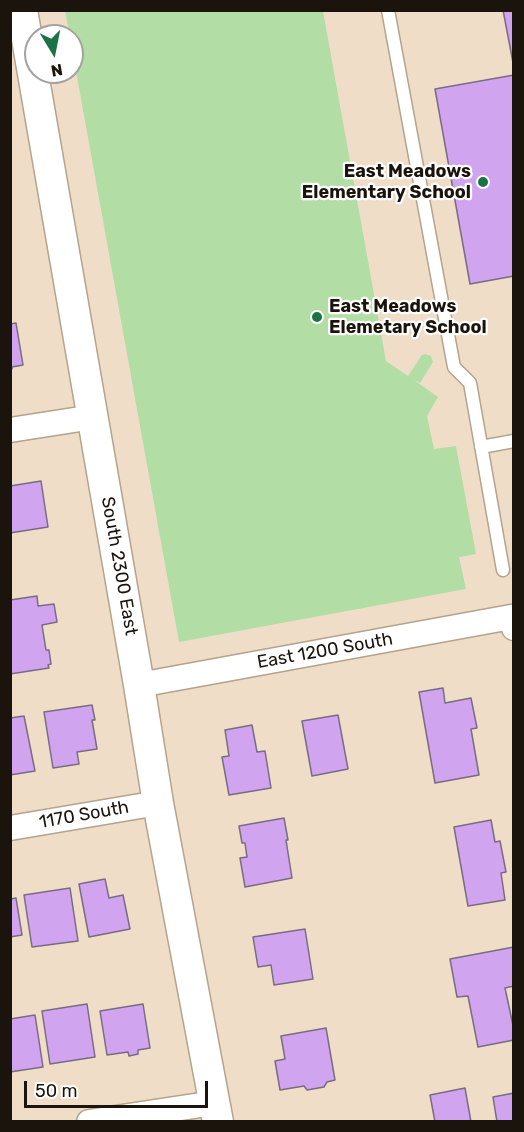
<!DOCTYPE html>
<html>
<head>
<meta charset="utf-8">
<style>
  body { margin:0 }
  #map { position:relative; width:524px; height:1132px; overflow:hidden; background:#f0ddc7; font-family:Rubik,sans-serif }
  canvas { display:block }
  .frame { position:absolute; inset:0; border:12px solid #1b140c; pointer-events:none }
  .north { position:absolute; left:24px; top:24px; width:60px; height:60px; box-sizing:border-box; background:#fff; border:2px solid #a4a19e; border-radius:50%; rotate:170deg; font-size:16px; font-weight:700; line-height:24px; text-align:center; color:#1b140c }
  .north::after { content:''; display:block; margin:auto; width:21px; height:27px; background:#1a7246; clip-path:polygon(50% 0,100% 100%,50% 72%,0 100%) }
  .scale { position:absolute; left:24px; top:1081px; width:184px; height:27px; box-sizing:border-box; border:3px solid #1b140c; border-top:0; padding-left:8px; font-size:18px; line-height:21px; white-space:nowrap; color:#1b140c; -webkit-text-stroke:4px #fff; paint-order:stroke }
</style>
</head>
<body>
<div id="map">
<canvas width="524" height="1132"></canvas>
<div class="frame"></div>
<div class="north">N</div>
<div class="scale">50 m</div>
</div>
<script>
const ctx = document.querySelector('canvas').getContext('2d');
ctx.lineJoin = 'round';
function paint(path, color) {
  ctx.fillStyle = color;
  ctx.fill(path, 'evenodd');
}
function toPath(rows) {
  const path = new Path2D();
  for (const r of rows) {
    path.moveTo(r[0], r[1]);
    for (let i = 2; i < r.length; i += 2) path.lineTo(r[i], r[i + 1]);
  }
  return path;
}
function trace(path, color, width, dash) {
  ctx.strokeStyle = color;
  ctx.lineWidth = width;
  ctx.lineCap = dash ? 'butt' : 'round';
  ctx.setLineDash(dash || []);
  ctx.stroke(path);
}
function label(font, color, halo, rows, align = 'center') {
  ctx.font = font + ' Rubik,sans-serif';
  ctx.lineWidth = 4.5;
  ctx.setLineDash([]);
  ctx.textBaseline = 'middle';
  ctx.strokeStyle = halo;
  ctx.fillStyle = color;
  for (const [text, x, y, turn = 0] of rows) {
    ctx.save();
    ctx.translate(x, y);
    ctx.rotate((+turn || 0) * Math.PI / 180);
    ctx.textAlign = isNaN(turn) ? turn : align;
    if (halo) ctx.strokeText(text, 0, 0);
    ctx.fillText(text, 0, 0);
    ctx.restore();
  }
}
paint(toPath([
  [65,11,323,11,386,361,408,376,422,355,425,354,431,356,433,362,420,383,414,380,438,397,427,416,434,449,456,446,476,554,459,557,466,589,179,642,72,49,72,36,70,36]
]), '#b2dea5');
const building = toPath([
  [503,10,514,10,514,68,503,10],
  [514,75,514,276,470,284,435,89,514,75],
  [16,323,23,365,12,367,12,369,10,369,10,324,16,323],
  [41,481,48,527,10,533,10,486,41,481],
  [37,596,38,606,54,604,57,622,42,625,46,650,49,650,51,664,48,665,49,668,10,674,10,600,37,596],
  [443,688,445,703,471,698,477,728,471,729,479,775,435,783,419,692,443,688],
  [92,705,95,720,92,720,97,749,77,752,79,764,53,768,44,712,92,705],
  [338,715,348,769,312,776,302,721,338,715],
  [24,716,35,771,10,775,10,718,24,716],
  [252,725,257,752,265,751,271,788,229,795,222,757,229,756,225,730,252,725],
  [284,818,288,840,286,840,292,878,245,887,240,858,247,857,245,843,242,843,239,826,284,818],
  [491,820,495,842,500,841,506,872,501,873,505,900,468,906,454,827,491,820],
  [105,879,109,898,123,895,130,929,89,937,79,884,105,879],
  [70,888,78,941,32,947,24,895,70,888],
  [16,898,22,935,10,937,10,899,16,898],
  [305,929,313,979,274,985,271,965,258,967,253,937,305,929],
  [514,947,514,986,505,988,514,1030,514,1040,478,1047,468,996,457,997,450,959,514,947],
  [87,1004,95,1057,50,1064,42,1011,87,1004],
  [143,1004,150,1048,138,1050,138,1054,129,1056,128,1052,107,1055,100,1011,143,1004],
  [35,1015,43,1067,10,1072,10,1019,35,1015],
  [326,1028,335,1080,327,1082,324,1087,307,1090,304,1086,280,1090,275,1061,285,1059,281,1036,326,1028],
  [465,1088,471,1122,435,1122,430,1095,465,1088],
  [514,1093,514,1122,497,1122,493,1097,514,1093]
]);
paint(building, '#d0a4ef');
trace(building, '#796c82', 1.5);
const service = toPath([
  [388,10,454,367,470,383,503,570],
  [481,447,514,441]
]);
const minor = toPath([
  [10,430,93,417],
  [139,685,511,617,514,628],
  [10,828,158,803],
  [89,1122,214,1103]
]);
const tertiary = toPath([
  [22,10,139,685,158,803,218,1122]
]);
trace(service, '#b4a38d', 15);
trace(minor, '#b4a38d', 27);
trace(tertiary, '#b4a38d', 33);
trace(service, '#fff', 12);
trace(minor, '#fff', 24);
trace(tertiary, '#fff', 30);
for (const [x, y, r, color] of [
  [483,182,6,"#1a7246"],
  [317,317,6,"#1a7246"]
]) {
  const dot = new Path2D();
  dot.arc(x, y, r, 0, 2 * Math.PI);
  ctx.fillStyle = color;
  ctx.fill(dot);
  trace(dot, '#fff', 2);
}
label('bold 18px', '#1b140c', '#fff', [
  ["East Meadows",471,172],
  ["Elementary School",471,193],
  ["East Meadows",329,307,"left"],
  ["Elemetary School",329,328,"left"]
], 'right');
label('18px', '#1b140c', '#fff', [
  ["South 2300 East",119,566,80],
  ["East 1200 South",325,651,-10],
  ["1170 South",84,815,-10]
]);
</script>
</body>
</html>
